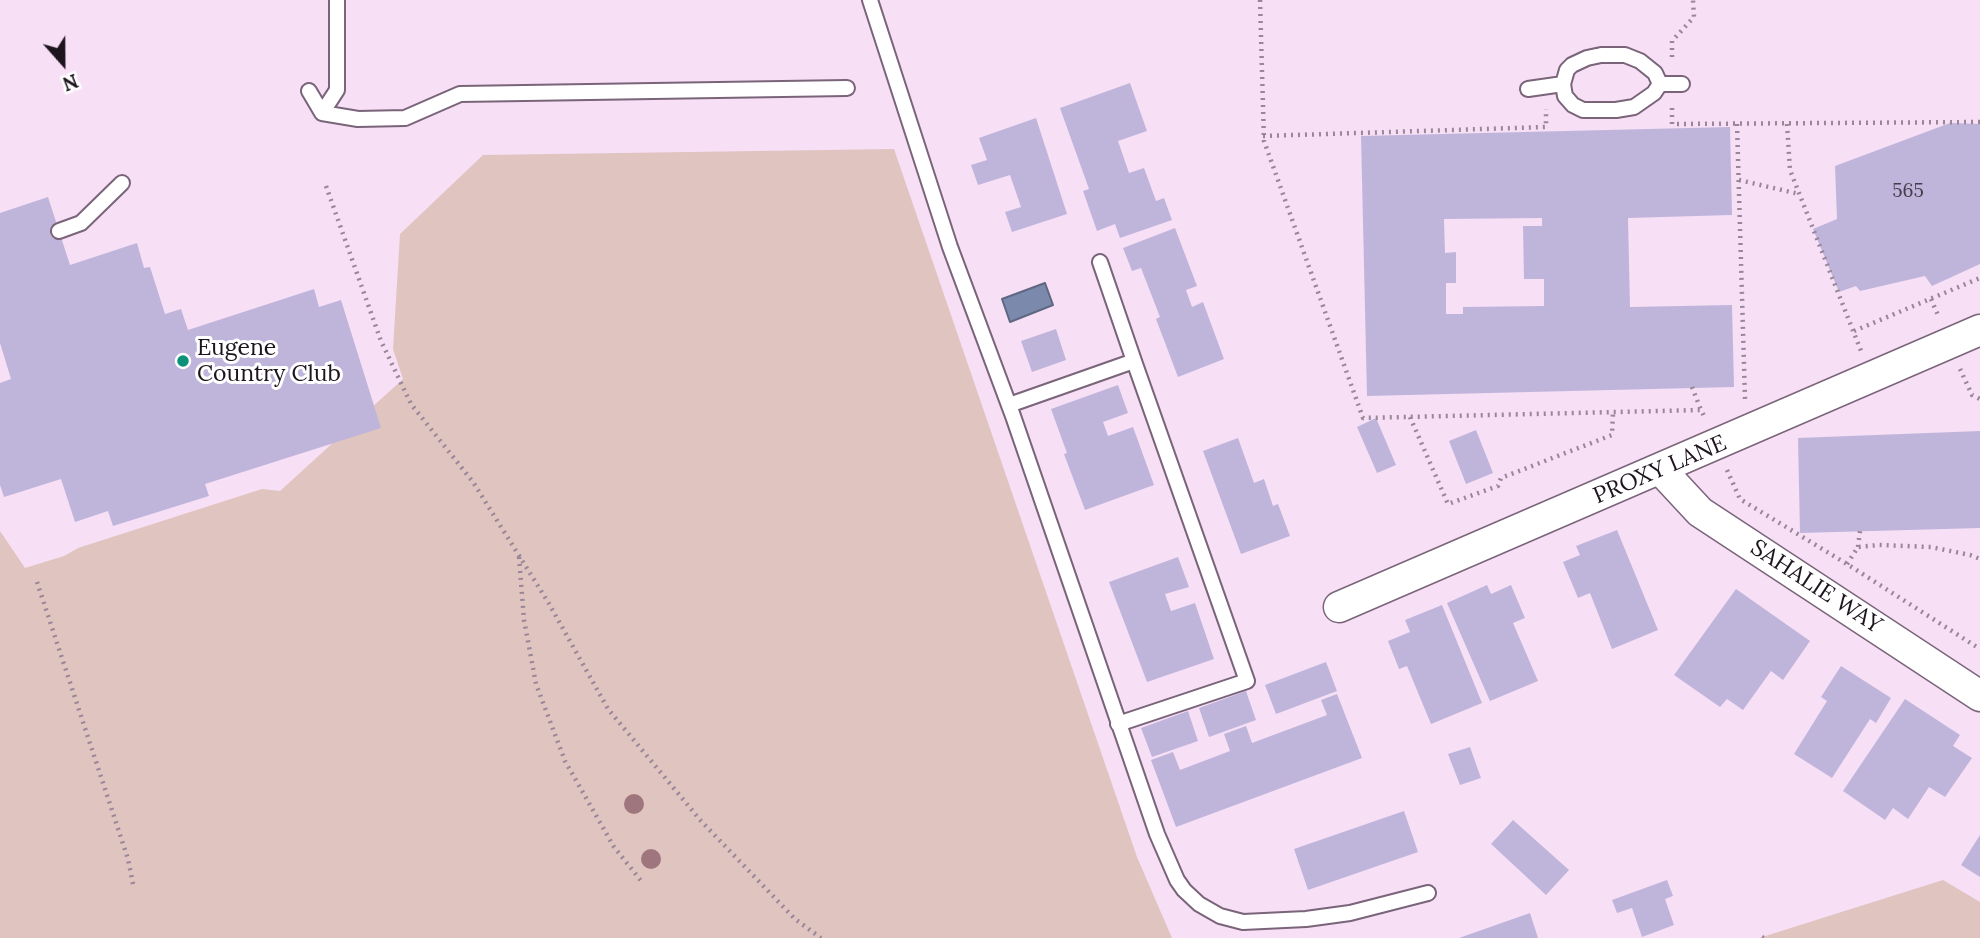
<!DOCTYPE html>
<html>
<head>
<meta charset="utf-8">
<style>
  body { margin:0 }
  #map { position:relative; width:1980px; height:938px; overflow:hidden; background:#f7dff6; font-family:Lora,serif }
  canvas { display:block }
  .north { position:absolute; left:28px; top:28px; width:70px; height:70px; -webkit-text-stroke:5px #fff; paint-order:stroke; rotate:159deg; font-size:19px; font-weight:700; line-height:28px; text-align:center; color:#1d141d }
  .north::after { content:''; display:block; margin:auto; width:24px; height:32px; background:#1d141d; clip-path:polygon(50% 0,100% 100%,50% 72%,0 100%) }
</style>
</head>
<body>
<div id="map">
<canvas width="1980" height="938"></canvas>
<div class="north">N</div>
</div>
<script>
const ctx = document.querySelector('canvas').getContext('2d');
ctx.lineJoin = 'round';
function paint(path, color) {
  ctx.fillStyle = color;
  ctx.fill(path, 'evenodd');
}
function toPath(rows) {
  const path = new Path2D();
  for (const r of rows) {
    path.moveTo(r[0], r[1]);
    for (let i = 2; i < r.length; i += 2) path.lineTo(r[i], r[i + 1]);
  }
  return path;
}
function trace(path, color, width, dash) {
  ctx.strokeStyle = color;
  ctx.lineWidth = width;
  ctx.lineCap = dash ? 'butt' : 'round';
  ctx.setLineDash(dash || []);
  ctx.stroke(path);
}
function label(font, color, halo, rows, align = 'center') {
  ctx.font = font + ' Lora,serif';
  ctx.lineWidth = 6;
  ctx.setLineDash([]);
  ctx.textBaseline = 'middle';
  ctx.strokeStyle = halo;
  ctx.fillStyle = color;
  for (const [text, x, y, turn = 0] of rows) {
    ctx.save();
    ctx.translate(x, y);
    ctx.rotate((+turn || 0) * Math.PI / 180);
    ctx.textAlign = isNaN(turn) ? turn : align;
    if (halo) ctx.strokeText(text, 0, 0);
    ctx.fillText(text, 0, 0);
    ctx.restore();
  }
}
paint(toPath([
  [894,149,1137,857,1172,938,0,938,0,531,25,568,64,556,78,548,262,489,280,491,403,379,393,349,400,234,483,155],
  [1943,880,1980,902,1980,938,1759,938]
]), '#e0c4c0');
const water = toPath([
  [1045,283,1053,305,1010,322,1002,299,1045,283]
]);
paint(water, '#7b8aac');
trace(water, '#5f6781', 2);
paint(toPath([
  [1130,83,1147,131,1118,141,1129,173,1144,168,1156,201,1164,198,1172,220,1120,238,1115,224,1097,231,1083,191,1089,189,1060,108],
  [1036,118,1067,214,1012,232,1005,212,1021,207,1010,175,978,185,971,165,987,160,979,138],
  [1950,123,1980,124,1980,264,1932,286,1925,276,1860,291,1856,286,1839,292,1813,229,1837,219,1835,166],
  [1730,127,1732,215,1628,218,1630,307,1732,305,1734,387,1367,396,1361,136],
  [1542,218,1542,226,1523,226,1524,279,1544,279,1544,306,1463,307,1463,314,1446,314,1446,283,1456,283,1456,252,1445,253,1444,219],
  [48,197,70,265,137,243,144,268,150,267,165,314,181,309,188,330,314,289,319,307,341,300,381,428,205,484,209,496,113,526,108,511,75,522,61,479,4,497,0,485,0,383,11,379,0,343,0,213],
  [1175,228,1197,286,1186,290,1192,307,1203,302,1224,359,1178,377,1156,319,1160,317,1141,268,1132,271,1123,248],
  [1056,329,1066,360,1032,372,1021,341],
  [1118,385,1128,413,1103,422,1108,436,1133,427,1154,485,1085,510,1064,454,1067,453,1051,409],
  [1376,418,1396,465,1377,473,1357,427],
  [1476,430,1493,473,1466,484,1449,441],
  [1980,431,1980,528,1800,533,1798,438],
  [1238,438,1254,483,1264,479,1273,506,1278,504,1290,536,1241,554,1203,451],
  [1617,530,1658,630,1612,649,1590,593,1578,598,1563,562,1580,555,1576,546],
  [1178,557,1189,587,1165,594,1171,611,1195,603,1214,659,1147,682,1109,582],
  [1487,585,1491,594,1511,585,1525,618,1513,623,1538,681,1490,701,1447,603],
  [1736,589,1810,641,1783,680,1771,671,1743,710,1727,699,1720,707,1674,675],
  [1442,605,1482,703,1431,724,1407,666,1399,669,1388,641,1410,632,1405,620],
  [1326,662,1337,691,1276,714,1265,685],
  [1841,666,1891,698,1876,723,1870,719,1832,778,1794,754,1827,701,1821,697],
  [1246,691,1256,720,1209,737,1199,708],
  [1337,694,1362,758,1176,827,1151,760,1173,752,1180,770,1230,751,1224,734,1246,726,1252,743,1327,715,1321,700],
  [1905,699,1960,735,1953,746,1972,758,1945,797,1929,787,1908,819,1893,808,1885,820,1843,791],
  [1188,711,1198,741,1152,757,1141,728],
  [1470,747,1481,778,1460,785,1448,754],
  [1404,811,1418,852,1308,890,1294,849],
  [1513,820,1569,870,1546,895,1491,844],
  [1980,835,1980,877,1961,865],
  [1667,880,1673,896,1665,899,1674,925,1642,937,1632,908,1617,913,1612,900],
  [1530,913,1538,938,1459,938]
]), '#bfb5db');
const lane = toPath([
  [870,0,950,247,1013,416,1157,834,1177,880,1184,890,1199,904,1220,916,1243,922,1306,919,1350,913,1428,893],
  [1601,55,1625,55,1640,61,1655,73,1660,84,1654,93,1634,107,1616,110,1583,110,1573,105,1565,96,1563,84,1567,70,1572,65,1587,58,1601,55],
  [1660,84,1682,84],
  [1528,89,1563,84],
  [309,91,322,113,358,119,405,118,460,94,847,88],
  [322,113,337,90,337,0],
  [59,231,81,223,122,183],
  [1100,262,1134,361],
  [1009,405,1134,361,1247,681,1118,724]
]);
const street = toPath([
  [1660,469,1700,512,1980,696],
  [1339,607,1980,330]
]);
trace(lane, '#796479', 18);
trace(street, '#796479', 33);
trace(toPath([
  [1260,0,1264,141,1363,418,1701,410,1705,418],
  [1672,57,1672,41,1694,17,1693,0],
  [1672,108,1672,124,1980,122],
  [1737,124,1745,399],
  [1787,124,1790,170,1861,351],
  [1263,136,1546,127,1546,109],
  [1739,180,1799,194],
  [326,186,381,341,411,404,473,482,548,602,608,709,701,821,795,919,821,938],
  [1931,299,1938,315],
  [1854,331,1980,278],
  [1960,369,1972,395,1980,399],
  [1692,387,1701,410],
  [1410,417,1448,504,1498,486,1501,478,1612,435,1613,412],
  [1727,470,1740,499,1847,564,1980,649],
  [1858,547,1860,531],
  [519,557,524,620,536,684,565,761,614,847,642,882],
  [1847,564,1858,547,1879,545,1931,547,1970,555,1980,559],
  [37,582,128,859,133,884],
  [1762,937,1764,938]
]), '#998798', 4.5, [2, 5]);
trace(lane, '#fff', 14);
trace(street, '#fff', 30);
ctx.fillStyle = '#a0767e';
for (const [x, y] of [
  [634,804],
  [651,859]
]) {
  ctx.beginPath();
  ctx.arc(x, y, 10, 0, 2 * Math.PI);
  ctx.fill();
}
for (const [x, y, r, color] of [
  [183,361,7,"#0b917a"]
]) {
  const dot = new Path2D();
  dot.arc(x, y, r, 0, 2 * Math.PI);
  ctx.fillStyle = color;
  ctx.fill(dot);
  trace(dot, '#fff', 2.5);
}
label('19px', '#463c4c', null, [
  ["565",1908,192]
]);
label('23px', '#1d141d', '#fff', [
  ["Eugene",197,348],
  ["Country Club",197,374]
], 'left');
label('23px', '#1d141d', '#fff', [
  ["PROXY LANE",1660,470,-23],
  ["SAHALIE WAY",1816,587,33]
]);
</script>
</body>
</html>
